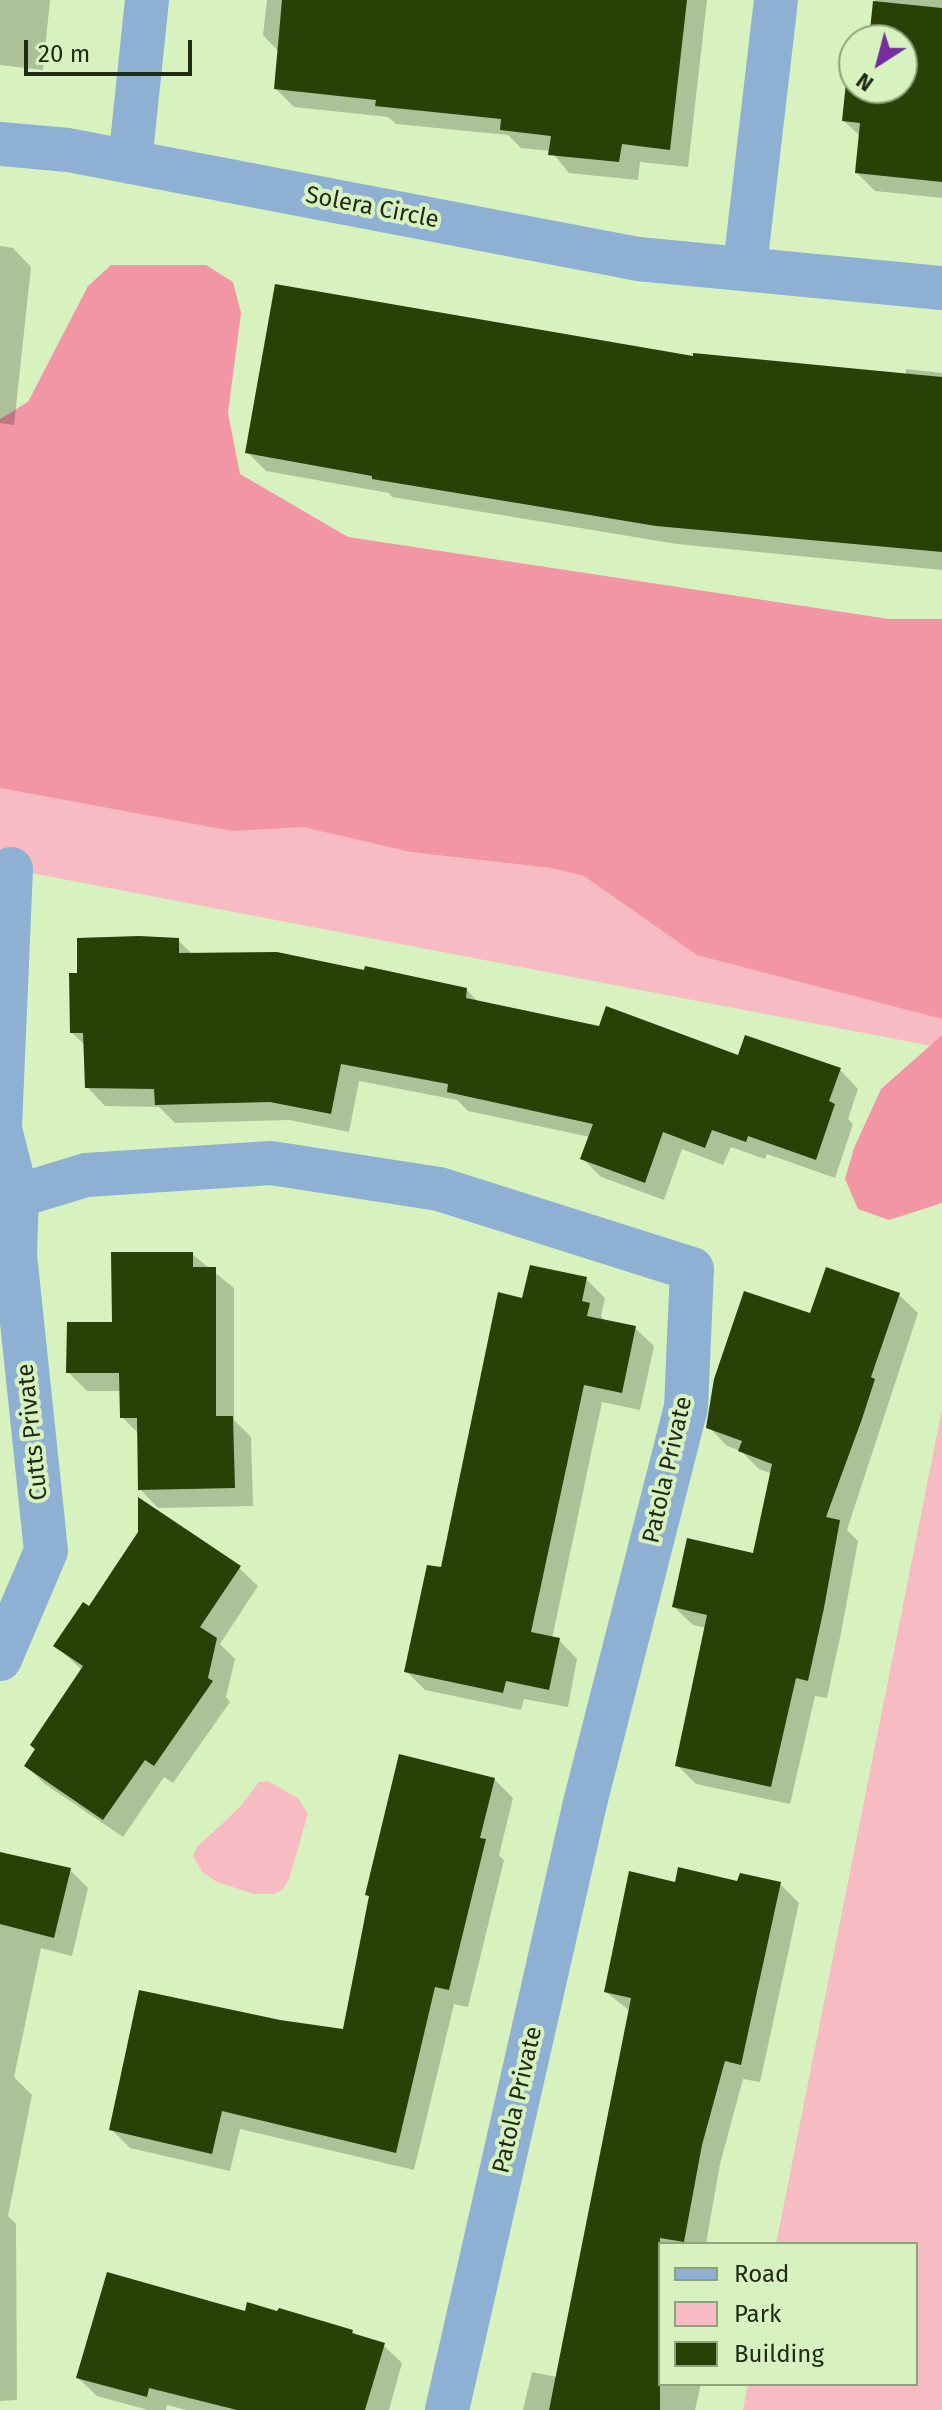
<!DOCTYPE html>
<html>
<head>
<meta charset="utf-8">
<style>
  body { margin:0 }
  #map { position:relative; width:942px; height:2410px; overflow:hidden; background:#d8f2bf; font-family:"Fira Sans",sans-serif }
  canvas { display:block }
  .legend { position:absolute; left:658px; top:2242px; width:260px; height:144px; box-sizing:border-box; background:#d8f2bf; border:2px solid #8ea27c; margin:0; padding:10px 14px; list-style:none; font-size:24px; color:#202a17 }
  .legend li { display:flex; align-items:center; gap:16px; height:40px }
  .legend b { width:40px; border:2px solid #8ea27c }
  .north { position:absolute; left:838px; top:24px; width:80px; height:80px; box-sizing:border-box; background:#d8f2bf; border:2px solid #8ea27c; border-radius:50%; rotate:216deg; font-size:22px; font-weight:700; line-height:32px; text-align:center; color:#202a17 }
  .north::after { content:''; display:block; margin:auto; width:28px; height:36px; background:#752da0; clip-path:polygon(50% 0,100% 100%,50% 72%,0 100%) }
  .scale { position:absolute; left:24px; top:40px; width:168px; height:36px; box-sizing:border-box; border:4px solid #202a17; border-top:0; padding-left:10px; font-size:24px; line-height:28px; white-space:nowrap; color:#202a17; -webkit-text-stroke:6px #d8f2bf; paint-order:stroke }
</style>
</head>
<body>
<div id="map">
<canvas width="942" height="2410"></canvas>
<ul class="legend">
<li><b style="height:10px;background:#8eb0d3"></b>Road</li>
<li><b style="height:22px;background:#f7bbc3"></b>Park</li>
<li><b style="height:22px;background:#294007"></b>Building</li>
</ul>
<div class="north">N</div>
<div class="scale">20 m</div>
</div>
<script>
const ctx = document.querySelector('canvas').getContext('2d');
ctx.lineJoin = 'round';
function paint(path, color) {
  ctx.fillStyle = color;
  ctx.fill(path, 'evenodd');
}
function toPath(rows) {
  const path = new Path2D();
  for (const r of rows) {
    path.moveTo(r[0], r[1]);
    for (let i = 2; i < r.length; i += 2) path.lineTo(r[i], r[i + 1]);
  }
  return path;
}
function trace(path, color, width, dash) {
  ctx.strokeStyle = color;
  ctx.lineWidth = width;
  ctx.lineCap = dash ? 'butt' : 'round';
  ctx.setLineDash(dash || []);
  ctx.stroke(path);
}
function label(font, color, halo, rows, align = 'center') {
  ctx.font = font + ' "Fira Sans",sans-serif';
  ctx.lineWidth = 8;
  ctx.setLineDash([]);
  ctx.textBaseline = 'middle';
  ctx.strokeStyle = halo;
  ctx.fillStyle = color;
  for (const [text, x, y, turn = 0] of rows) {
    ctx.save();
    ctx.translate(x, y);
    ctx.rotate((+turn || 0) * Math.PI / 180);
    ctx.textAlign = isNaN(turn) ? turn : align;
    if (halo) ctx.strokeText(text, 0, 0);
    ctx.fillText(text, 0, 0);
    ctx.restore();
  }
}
paint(toPath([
  [0,588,942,760,942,1048,0,867],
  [942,1409,942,2410,743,2410,748,2384,916,2384,916,2244,776,2244],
  [268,1781,299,1799,308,1814,289,1879,283,1889,274,1894,254,1894,217,1882,202,1872,193,1856,197,1847,239,1808,259,1782]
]), '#f7bbc3');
paint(toPath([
  [111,265,206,265,233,282,241,313,228,413,240,474,348,537,889,619,942,619,942,1019,697,955,584,876,552,868,411,852,303,827,233,831,0,788,0,419,28,402,88,286],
  [942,1035,942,1203,889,1220,858,1209,845,1179,854,1148,881,1089]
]), '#f295a4');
paint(toPath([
  [0,0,50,0,43,70,0,65],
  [267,0,707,0,688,167,640,162,638,180,569,173,551,151,521,148,508,135,396,124,388,117,294,107,276,89,279,52,263,35],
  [875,0,942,0,942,198,875,191,857,173,861,137,844,121,854,46,854,88,902,88,902,40,871,40],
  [0,246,13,248,31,267,14,425,0,423],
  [695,358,906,376,906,369,942,373,942,570,677,544,392,497,389,493,266,471,247,452],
  [178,940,193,955,466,989,479,1003,740,1058,840,1070,858,1089,848,1119,853,1124,835,1178,767,1154,765,1159,731,1147,723,1165,682,1149,664,1200,601,1177,582,1158,590,1137,468,1111,457,1100,359,1081,349,1132,290,1120,175,1123,159,1107,105,1106,87,1087,86,1046,72,1033,79,975],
  [192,1254,234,1288,234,1420,251,1437,253,1506,158,1508,140,1489,139,1434,122,1417,121,1391,87,1391,68,1372,114,1324],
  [586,1279,605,1298,601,1316,606,1322,635,1328,654,1346,640,1410,602,1402,552,1639,559,1640,577,1659,568,1707,524,1699,521,1710,425,1690,406,1671,443,1570,524,1300],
  [899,1295,918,1313,847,1530,858,1541,842,1628,827,1698,815,1696,790,1804,696,1784,677,1765,706,1628,693,1625,674,1607,754,1555,772,1474,759,1469,741,1451,727,1446,709,1427,812,1316],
  [239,1568,258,1586,220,1644,235,1659,226,1697,230,1702,173,1783,164,1777,123,1837,45,1784,26,1766,82,1670,56,1646,89,1609],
  [494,1779,513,1798,499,1855,504,1860,468,2007,454,2004,414,2170,240,2129,230,2171,130,2148,111,2129,279,2022,345,2031],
  [0,1854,70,1870,88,1888,72,1956,41,1948,14,2077,32,2095,8,2216,16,2224,17,2400,0,2401],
  [676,1884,780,1884,799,1903,760,2082,743,2079,720,2164,706,2244,660,2244,660,2384,701,2384,695,2410,523,2410,532,2372,557,2377,630,2011,606,1992],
  [246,2313,352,2331,358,2337,383,2345,402,2363,389,2410,186,2410,167,2405,166,2410,148,2410,97,2396,78,2378]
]), '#0003');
paint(toPath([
  [282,0,687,0,670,150,622,144,619,162,548,155,551,136,500,130,501,119,375,106,376,100,274,89],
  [873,1,942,8,942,182,855,173,860,123,842,121,850,44,854,44,854,88,902,88,902,40,869,40],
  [275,284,693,356,693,353,942,377,942,552,656,526,372,479,372,476,245,453],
  [139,936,179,938,179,953,277,952,364,970,365,966,467,988,466,998,599,1026,606,1006,738,1055,745,1035,841,1068,829,1101,835,1104,816,1160,748,1136,746,1142,712,1130,705,1148,663,1132,645,1183,580,1159,593,1124,447,1092,448,1084,341,1064,331,1114,270,1102,155,1105,154,1089,85,1088,83,1033,70,1033,69,973,77,973,77,938],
  [111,1252,193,1252,193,1267,216,1267,216,1416,233,1416,235,1488,138,1490,137,1418,120,1418,119,1373,66,1373,67,1322,112,1322],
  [530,1265,587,1277,582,1301,590,1303,587,1316,636,1326,622,1393,584,1385,531,1632,560,1638,549,1690,506,1681,503,1693,404,1672,427,1565,441,1567,498,1292,522,1298],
  [826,1267,900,1293,871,1377,875,1379,862,1419,826,1517,840,1520,824,1608,808,1681,796,1678,771,1787,675,1766,707,1615,672,1607,687,1538,753,1553,772,1464,738,1451,742,1441,706,1428,714,1379,744,1291,810,1313],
  [138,1497,241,1566,200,1627,217,1638,208,1678,213,1681,154,1766,145,1760,103,1820,24,1766,35,1749,30,1745,83,1666,53,1646,83,1602,89,1606,138,1532],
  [399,1754,495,1778,480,1838,486,1839,449,1990,435,1987,396,2153,222,2111,212,2154,109,2130,139,1990,280,2020,343,2029,369,1896,365,1895],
  [0,1852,71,1868,54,1938,0,1924],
  [678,1867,737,1881,740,1873,781,1882,741,2065,725,2061,702,2145,684,2242,660,2238,660,2410,549,2410,631,1998,604,1992,629,1871,675,1882],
  [107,2272,245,2311,247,2302,277,2311,279,2308,353,2330,352,2333,385,2343,365,2410,237,2410,149,2388,147,2397,76,2378]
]), '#294007');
trace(toPath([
  [0,144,68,150,638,259,942,288],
  [130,162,147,0],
  [745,266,776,0],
  [0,1127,11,869],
  [0,1129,17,1196,15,1255,46,1551,0,1659],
  [17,1196,86,1175,271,1163,439,1189,692,1269,686,1407,585,1803,447,2410]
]), '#8eb0d3', 44);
label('24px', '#202a17', '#d8f2bf', [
  ["Solera Circle",372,208,11],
  ["Cutts Private",33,1432,-96],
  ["Patola Private",668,1470,-77],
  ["Patola Private",518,2100,-77]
]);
</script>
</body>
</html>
